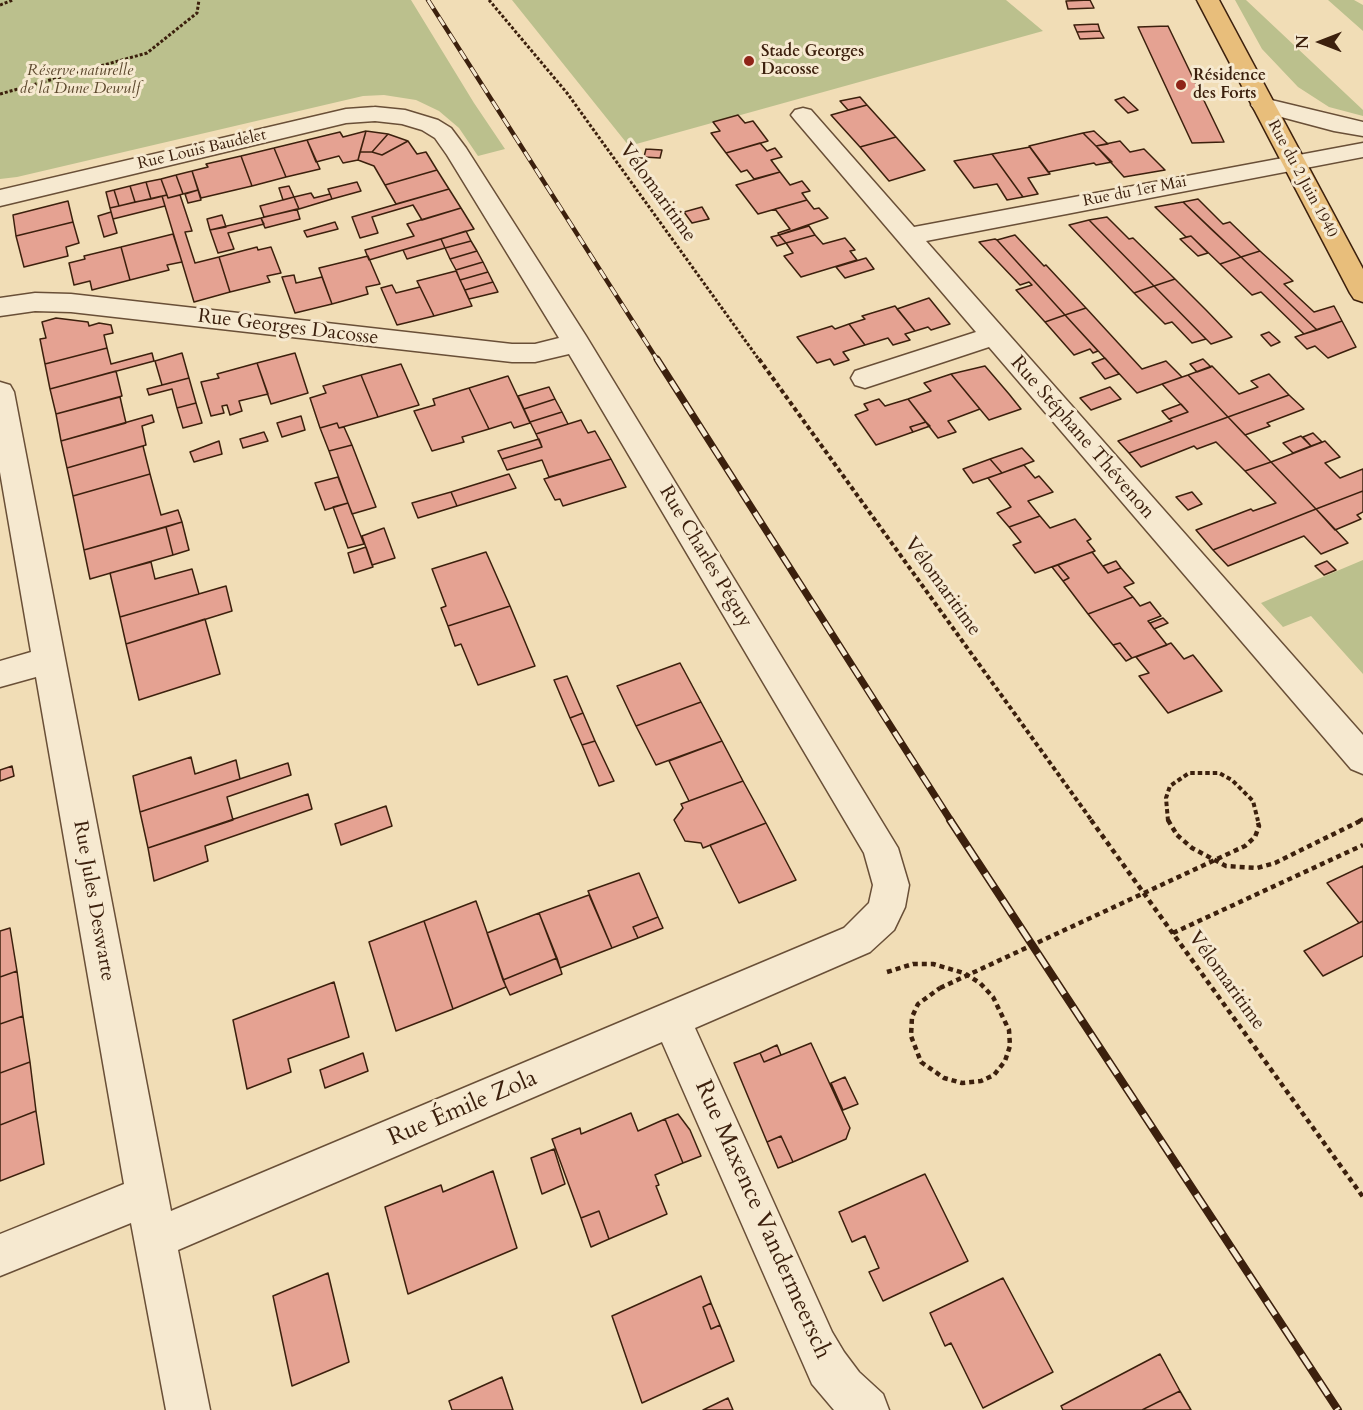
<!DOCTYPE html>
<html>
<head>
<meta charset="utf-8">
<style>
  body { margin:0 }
  #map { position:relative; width:1363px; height:1410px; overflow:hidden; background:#f1ddb6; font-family:Cardo,serif }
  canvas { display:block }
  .north { position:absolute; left:1291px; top:12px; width:60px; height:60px; -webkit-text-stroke:4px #f6e9d0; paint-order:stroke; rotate:270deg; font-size:16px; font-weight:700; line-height:24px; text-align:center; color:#3c200d }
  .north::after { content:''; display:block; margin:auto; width:21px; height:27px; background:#3c200d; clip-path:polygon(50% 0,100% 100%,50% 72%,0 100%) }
</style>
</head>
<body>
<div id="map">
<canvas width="1363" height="1410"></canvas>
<div class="north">N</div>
</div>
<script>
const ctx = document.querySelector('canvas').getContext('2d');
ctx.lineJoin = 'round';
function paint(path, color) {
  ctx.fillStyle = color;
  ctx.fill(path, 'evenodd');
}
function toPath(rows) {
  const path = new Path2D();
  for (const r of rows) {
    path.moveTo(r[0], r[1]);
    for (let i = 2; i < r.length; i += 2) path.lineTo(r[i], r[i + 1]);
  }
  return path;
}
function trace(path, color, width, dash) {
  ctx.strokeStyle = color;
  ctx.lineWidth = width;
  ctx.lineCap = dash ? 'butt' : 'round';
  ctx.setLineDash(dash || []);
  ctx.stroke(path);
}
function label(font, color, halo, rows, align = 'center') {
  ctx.font = font + ' Cardo,serif';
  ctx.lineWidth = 6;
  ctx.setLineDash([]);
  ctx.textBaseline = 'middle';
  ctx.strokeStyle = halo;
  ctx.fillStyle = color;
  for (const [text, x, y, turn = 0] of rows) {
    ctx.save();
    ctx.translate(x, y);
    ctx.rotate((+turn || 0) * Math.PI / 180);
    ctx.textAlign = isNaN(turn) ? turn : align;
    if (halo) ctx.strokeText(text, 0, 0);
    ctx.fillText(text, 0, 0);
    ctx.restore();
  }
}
paint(toPath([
  [0,0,411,0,474,103,505,149,478,156,459,128,439,111,416,100,384,95,363,96,17,177,0,179],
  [512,0,1006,0,1043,31,629,146],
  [1235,0,1246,0,1363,110,1363,116,1329,107,1298,87,1262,49],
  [1328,0,1354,0,1363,5,1363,31],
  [1363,560,1363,674,1311,616,1283,627,1261,603]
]), '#bbc08d');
const building = toPath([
  [1090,0,1094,8,1068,9,1066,1,1090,0],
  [1098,24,1100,31,1077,32,1074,25,1098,24],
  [1168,26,1224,142,1192,143,1138,27,1168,26],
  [1100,31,1104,38,1080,39,1077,32,1100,31],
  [860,97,867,105,848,110,840,101,860,97],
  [1124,97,1138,110,1128,113,1115,100,1124,97],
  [867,105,896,137,860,147,831,115,867,105],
  [738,115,745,123,753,121,768,141,726,153,711,133,720,131,713,122,738,115],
  [366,131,388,134,372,152,360,152,366,131],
  [366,131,358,160,343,163,339,156,316,162,307,140,340,132,343,137,366,131],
  [1094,131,1108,144,1096,146,1083,133,1094,131],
  [1083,133,1112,162,1096,165,1094,163,1048,172,1029,146,1083,133],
  [388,134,408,141,382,155,372,152,388,134],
  [896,137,925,170,889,181,860,147,896,137],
  [307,140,320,169,286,177,274,148,307,140],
  [408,141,417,154,426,152,437,170,385,185,374,166,358,160,360,152,372,152,382,155,408,141],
  [1120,141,1130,152,1144,149,1165,170,1124,177,1096,146,1120,141],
  [760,143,767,151,775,148,782,157,771,160,780,172,754,179,747,170,741,172,726,153,760,143],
  [1030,147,1050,174,1028,178,1038,194,1023,197,992,154,1030,147],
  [274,148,286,177,252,186,241,156,274,148],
  [646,149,662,150,660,158,644,157,646,149],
  [992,154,1023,197,1007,200,997,184,974,188,954,161,992,154],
  [241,156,252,186,201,198,192,171,208,167,206,164,241,156],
  [437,170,449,189,396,204,385,185,437,170],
  [192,171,198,190,183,194,176,175,192,171],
  [780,172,790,185,802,181,810,191,802,193,807,200,758,214,736,185,780,172],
  [176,175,183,194,168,198,161,179,176,175],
  [161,179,167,195,151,199,146,182,161,179],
  [146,182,151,199,135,202,130,186,146,182],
  [357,182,361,191,332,199,328,189,357,182],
  [130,186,135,202,119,206,114,190,130,186],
  [289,186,294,197,283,200,279,188,289,186],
  [449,189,461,208,422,220,413,205,372,217,378,233,360,238,352,217,449,189],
  [114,190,119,206,110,208,106,192,114,190],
  [198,190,201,200,188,203,185,194,198,190],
  [311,193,314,198,330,194,332,199,299,209,294,197,311,193],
  [167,195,168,198,180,195,192,231,185,232,195,263,219,257,230,292,194,302,162,196,167,195],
  [162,196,165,206,113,219,110,208,162,196],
  [294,197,299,209,264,217,260,206,294,197],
  [1198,199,1223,224,1230,222,1260,251,1241,257,1183,202,1198,199],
  [807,200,814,209,819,208,828,218,779,235,778,233,790,229,775,209,807,200],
  [68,201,73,222,16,236,13,215,68,201],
  [1183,202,1211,229,1241,257,1220,264,1191,236,1186,237,1155,207,1183,202],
  [702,207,709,219,692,223,684,212,702,207],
  [461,208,474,229,369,260,365,250,414,236,407,224,461,208],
  [297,209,300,219,265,228,261,218,297,209],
  [111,212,117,233,104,237,98,216,111,212],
  [222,215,226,227,210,230,207,219,222,215],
  [1107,217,1129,239,1133,238,1175,279,1154,286,1089,220,1107,217],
  [261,218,264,224,228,233,234,249,218,253,210,230,261,218],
  [1089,220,1154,286,1134,293,1069,225,1089,220],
  [73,222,79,243,66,247,68,256,24,267,16,236,73,222],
  [335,222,338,229,307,237,304,231,335,222],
  [809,226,815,235,786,243,779,235,809,226],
  [466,231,471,241,445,248,441,239,466,231],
  [173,234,182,262,167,265,169,270,130,280,121,247,173,234],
  [779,235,786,243,777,246,771,237,779,235],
  [815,235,823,244,845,238,855,250,850,251,857,260,801,277,784,256,793,253,786,243,815,235],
  [1015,235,1044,266,1046,265,1086,308,1065,315,997,240,1015,235],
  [1191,236,1208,253,1198,256,1180,239,1191,236],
  [441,239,445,248,407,259,403,250,441,239],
  [995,239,997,240,1065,315,1045,322,1016,290,1032,285,1029,282,1020,285,979,242,995,239],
  [471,241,477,251,450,259,445,248,471,241],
  [121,247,130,280,92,290,90,281,74,285,69,263,85,259,84,256,121,247],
  [257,247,258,250,271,247,281,273,267,276,270,282,230,292,219,257,257,247],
  [477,251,483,262,456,270,450,259,477,251],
  [1260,251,1293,281,1284,284,1314,312,1334,306,1342,321,1317,330,1241,257,1260,251],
  [368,256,380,284,366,287,368,294,332,304,319,268,368,256],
  [1241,257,1317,330,1304,334,1261,292,1252,295,1220,264,1241,257],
  [866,258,874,269,845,278,836,267,866,258],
  [483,262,488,272,460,280,456,270,483,262],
  [456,271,472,306,434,316,417,281,456,271],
  [488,272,493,282,465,290,460,280,488,272],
  [294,275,296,283,322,277,332,304,295,313,282,277,294,275],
  [1175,279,1206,310,1232,337,1211,344,1154,286,1175,279],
  [493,282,498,292,469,299,465,290,493,282],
  [392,285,396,293,420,287,434,316,397,325,381,288,392,285],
  [1154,286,1206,339,1192,343,1172,322,1165,324,1134,293,1154,286],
  [929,298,950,324,931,330,928,327,915,331,897,309,929,298],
  [895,306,915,331,905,334,910,340,893,345,888,338,865,345,849,324,865,319,862,316,895,306],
  [1086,308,1142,369,1166,361,1182,377,1137,393,1065,315,1086,308],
  [1065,315,1098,351,1093,353,1090,349,1074,355,1045,322,1065,315],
  [56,318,88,322,89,326,99,323,111,325,113,333,104,335,107,348,45,364,40,339,46,338,42,322,56,318],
  [1342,321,1356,347,1328,358,1315,346,1307,349,1295,337,1342,321],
  [849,324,865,345,843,352,849,360,834,365,830,359,817,363,797,337,832,326,835,329,849,324],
  [1269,332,1280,342,1271,346,1261,335,1269,332],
  [107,348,111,364,152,353,154,361,50,389,45,364,107,348],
  [182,353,189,378,162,385,155,361,182,353],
  [295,353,308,393,271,404,257,363,295,353],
  [1105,358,1119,374,1105,379,1092,363,1105,358],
  [1203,359,1211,367,1197,372,1190,364,1203,359],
  [257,363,268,394,239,401,242,411,230,415,227,405,222,406,224,413,211,416,201,382,219,378,217,374,257,363],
  [401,364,419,405,378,417,361,375,401,364],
  [985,366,1009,394,1021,409,989,420,951,374,985,366],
  [1212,366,1239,394,1258,387,1251,381,1269,374,1289,395,1228,417,1188,375,1212,366],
  [116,371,122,396,56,414,50,389,116,371],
  [951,374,980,409,948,421,956,432,938,438,908,399,931,391,924,383,951,374],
  [361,375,378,417,339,428,337,423,320,428,310,398,326,393,323,386,361,375],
  [1188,375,1228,417,1129,453,1118,441,1172,421,1169,419,1188,412,1162,384,1188,375],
  [508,376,530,423,514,428,511,422,489,429,469,388,508,376],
  [189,378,196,403,177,408,172,389,149,395,147,389,189,378],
  [549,387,555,399,524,409,518,396,549,387],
  [1110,387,1121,399,1091,410,1080,398,1110,387],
  [469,388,489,429,462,437,464,442,432,451,414,411,435,405,433,399,469,388],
  [1289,395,1304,409,1267,423,1270,426,1245,435,1228,417,1289,395],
  [120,397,126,423,61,441,56,414,120,397],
  [555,399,562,412,530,422,524,409,555,399],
  [879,399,885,406,908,399,926,422,910,427,913,432,876,445,855,415,868,410,864,404,879,399],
  [196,403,202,423,183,428,177,408,196,403],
  [1181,404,1188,412,1169,419,1162,411,1181,404],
  [562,412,568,424,536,434,530,422,562,412],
  [152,415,154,422,142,426,146,445,67,468,61,441,152,415],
  [301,416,305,430,282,437,277,423,301,416],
  [1228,417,1271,462,1245,471,1216,442,1197,449,1194,446,1141,467,1129,453,1228,417],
  [581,420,588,433,595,431,611,459,549,477,542,460,507,470,502,459,542,447,536,434,581,420],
  [926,422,930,426,913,432,910,427,926,422],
  [337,423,339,428,344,427,352,445,329,451,320,428,337,423],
  [264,432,268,441,243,448,240,439,264,432],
  [1313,433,1322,442,1311,446,1303,437,1313,433],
  [1301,436,1311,446,1293,453,1283,443,1301,436],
  [539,439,542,447,502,459,498,451,539,439],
  [219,441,222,454,194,462,190,452,219,441],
  [1325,441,1340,457,1325,463,1340,478,1363,469,1363,491,1316,509,1271,462,1325,441],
  [352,445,376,507,352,514,329,451,352,445],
  [143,446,150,474,73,496,67,468,143,446],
  [1022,448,1034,461,1002,473,990,459,1022,448],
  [611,459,626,487,563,506,560,499,555,500,544,479,611,459],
  [990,459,1002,473,973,483,963,469,990,459],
  [1271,462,1316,509,1213,550,1196,530,1251,509,1253,511,1276,503,1245,471,1271,462],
  [1024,465,1035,478,1039,476,1053,492,1028,501,1040,516,1009,527,997,513,1011,507,988,478,1024,465],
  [150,474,161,515,178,510,182,522,84,550,73,496,150,474],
  [509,474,516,488,457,506,451,492,509,474],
  [338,477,348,503,325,510,315,483,338,477],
  [1363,491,1363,512,1357,515,1361,519,1335,530,1316,509,1363,491],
  [451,492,457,506,418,518,412,503,451,492],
  [1192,492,1202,504,1188,510,1176,497,1192,492],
  [348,503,364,544,348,548,333,507,348,503],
  [1316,509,1348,543,1321,554,1304,536,1228,566,1213,550,1316,509],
  [1040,516,1050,528,1075,519,1091,539,1087,541,1095,551,1035,573,1013,545,1021,542,1009,527,1040,516],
  [182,522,189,550,173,555,166,527,182,522],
  [166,527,173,555,90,579,84,550,166,527],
  [384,528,395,558,372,565,362,536,384,528],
  [366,547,373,567,354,573,348,553,366,547],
  [486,552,510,606,448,626,441,608,446,606,432,569,486,552],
  [1092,552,1108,573,1121,568,1134,583,1124,587,1133,597,1088,614,1063,581,1069,578,1058,565,1092,552],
  [1116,561,1121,568,1108,573,1103,566,1116,561],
  [1327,561,1336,570,1324,575,1315,566,1327,561],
  [151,562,155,579,192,569,199,594,120,617,110,573,151,562],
  [1058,565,1069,578,1063,581,1052,567,1058,565],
  [226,586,232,611,126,644,120,617,226,586],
  [1133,597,1140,606,1150,602,1161,616,1148,621,1167,645,1132,658,1120,643,1113,645,1088,614,1133,597],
  [510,606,535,666,478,685,461,644,455,646,448,626,510,606],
  [1163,618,1168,623,1154,629,1150,623,1163,618],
  [205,619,220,674,139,700,126,644,205,619],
  [1120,643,1132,658,1126,661,1113,645,1120,643],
  [1171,643,1184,659,1193,655,1222,691,1168,713,1139,676,1149,673,1136,657,1171,643],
  [680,663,701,702,636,726,617,686,680,663],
  [567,676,583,713,570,718,554,680,567,676],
  [701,702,722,741,656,765,636,726,701,702],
  [583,713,595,741,582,745,570,718,583,713],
  [595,741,614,781,599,786,582,745,595,741],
  [722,741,743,781,689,801,669,761,722,741],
  [191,757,195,774,236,760,240,779,140,812,133,776,191,757],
  [288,763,291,775,227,797,233,820,148,848,140,812,288,763],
  [12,766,14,776,0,781,0,770,12,766],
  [743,781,766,823,703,848,701,843,685,841,674,820,683,808,681,804,743,781],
  [308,794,312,809,205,846,208,861,154,881,148,848,308,794],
  [386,806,392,826,341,845,335,824,386,806],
  [766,823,796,880,739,903,710,845,766,823],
  [1363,866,1363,921,1359,923,1327,883,1363,866],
  [639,873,658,917,633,927,638,938,612,948,588,891,639,873],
  [589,895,612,948,560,968,539,913,589,895],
  [476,901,506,987,453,1009,424,921,476,901],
  [539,913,557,958,503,980,487,933,539,913],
  [658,917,663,928,638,938,633,927,658,917],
  [424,921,453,1009,396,1031,369,942,424,921],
  [1363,921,1363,956,1323,976,1304,951,1363,921],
  [10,928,17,971,0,977,0,931,10,928],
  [557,958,562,974,510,995,503,980,557,958],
  [17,971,23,1016,0,1024,0,977,17,971],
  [334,982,349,1037,288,1059,291,1072,247,1089,233,1020,334,982],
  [23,1016,30,1062,0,1073,0,1024,23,1016],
  [811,1043,850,1128,846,1139,793,1162,781,1136,767,1142,734,1063,760,1053,764,1062,811,1043],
  [777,1045,781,1055,764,1062,760,1053,777,1045],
  [363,1053,368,1071,325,1088,320,1070,363,1053],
  [30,1062,36,1111,0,1125,0,1073,30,1062],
  [845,1077,858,1104,843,1110,831,1083,845,1077],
  [36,1111,44,1164,0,1181,0,1125,36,1111],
  [631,1113,638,1131,665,1119,683,1163,655,1175,659,1185,656,1186,667,1214,609,1239,599,1211,581,1218,552,1139,580,1128,581,1134,631,1113],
  [678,1114,690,1130,701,1156,683,1163,665,1119,678,1114],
  [781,1136,793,1162,778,1168,767,1142,781,1136],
  [554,1149,565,1184,542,1194,531,1158,554,1149],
  [493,1171,517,1248,408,1294,385,1207,441,1185,443,1192,493,1171],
  [925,1174,968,1261,883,1301,869,1272,879,1268,865,1236,852,1242,839,1212,925,1174],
  [599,1211,609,1239,591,1247,581,1218,599,1211],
  [328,1273,349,1362,292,1386,273,1296,328,1273],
  [701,1276,711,1303,703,1307,711,1329,720,1325,734,1361,642,1403,612,1316,701,1276],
  [1003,1278,1053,1372,983,1408,951,1343,945,1346,930,1313,1003,1278],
  [711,1303,720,1325,711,1329,703,1307,711,1303],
  [1160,1354,1180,1391,1142,1410,1063,1410,1061,1406,1160,1354],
  [502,1377,513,1410,452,1410,449,1401,502,1377],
  [1180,1391,1191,1410,1142,1410,1180,1391],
  [728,1398,733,1410,703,1410,728,1398]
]);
paint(building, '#e5a292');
trace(building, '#3c200d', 1.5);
const minor = toPath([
  [1263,98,1363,122,1363,136,1334,131,1255,110,1251,105,1255,100,1263,98],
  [375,107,405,110,438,120,451,128,466,148,586,336,898,848,909,885,905,907,894,930,870,952,695,1028,832,1332,844,1352,859,1372,883,1394,889,1410,834,1410,812,1384,662,1042,178,1250,210,1410,166,1410,131,1223,0,1276,0,1234,124,1184,36,677,0,687,0,661,31,652,0,472,0,382,10,385,14,392,171,1211,844,928,869,903,873,885,864,853,569,354,535,362,512,362,71,312,35,311,0,316,0,298,35,293,71,294,512,344,535,344,559,338,447,155,435,138,422,130,402,124,375,121,346,123,0,206,0,190,346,109,375,107],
  [803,108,811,110,914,227,1363,143,1363,157,926,241,1363,735,1363,774,1351,769,989,347,865,388,855,385,851,378,855,371,976,332,795,120,791,115,795,110,803,108]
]);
const major = toPath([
  [1197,0,1219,0,1363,269,1363,302,1354,299,1350,293,1197,0]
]);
trace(minor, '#694f37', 3);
trace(major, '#3c200d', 3);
trace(toPath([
  [489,0,567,93,760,361],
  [0,5,13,0],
  [0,94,147,53,197,13,199,0]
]), '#3c200d', 3, [3, 2]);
trace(toPath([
  [759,359,1092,821],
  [1359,821,1363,819]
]), '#3c200d', 4, [4.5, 3]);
trace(toPath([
  [1091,820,1363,1197],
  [1177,835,1192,848,1226,866,1257,868,1275,863,1362,820],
  [1173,933,1363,845],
  [887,972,913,964,933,964,964,973,980,983,993,997,1009,1030,1010,1046,1005,1061,994,1075,981,1081,962,1083,944,1078,921,1062,911,1036,912,1017,918,1004,940,988]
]), '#3c200d', 4.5, [5, 4]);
paint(minor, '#f6e9d0');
paint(major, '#e8be7b');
const railFar2 = toPath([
  [428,0,658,361]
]);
const railFar1 = toPath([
  [657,359,951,821]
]);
const rail = toPath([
  [950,820,1338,1410]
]);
trace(railFar2, '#3c200d', 4.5);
trace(railFar1, '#3c200d', 7);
trace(rail, '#3c200d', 8);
trace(railFar2, '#f6e9d0', 3, [10]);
trace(railFar1, '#f6e9d0', 4.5, [13]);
trace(rail, '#f6e9d0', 5, [16]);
trace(toPath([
  [1168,821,1166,798,1170,786,1189,773,1219,773,1232,780,1253,801,1258,821]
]), '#3c200d', 4, [4.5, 3]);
trace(toPath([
  [1168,820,1177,835],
  [940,988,1245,846,1255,837,1259,826,1257,820]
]), '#3c200d', 4.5, [5, 4]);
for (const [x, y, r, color] of [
  [749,61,6,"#8f2418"],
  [1181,85,6,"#8f2418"]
]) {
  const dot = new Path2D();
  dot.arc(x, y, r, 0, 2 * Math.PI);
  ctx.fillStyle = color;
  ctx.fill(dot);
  trace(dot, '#f6e9d0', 2);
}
label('bold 16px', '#3c200d', '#f6e9d0', [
  ["Stade Georges",761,52],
  ["Dacosse",761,70],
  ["Résidence",1193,76],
  ["des Forts",1193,94]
], 'left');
label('italic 16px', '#5c482d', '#f6e9d0', [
  ["Réserve naturelle",80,71],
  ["de la Dune Dewulf",80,89]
]);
label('16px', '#3c200d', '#f6e9d0', [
  ["Rue Louis Baudelet",202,150,-13],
  ["Rue du 2 Juin 1940",1302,179,62],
  ["Rue du 1er Mai",1135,192,-11]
]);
label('20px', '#3c200d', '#f6e9d0', [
  ["Vélomaritime",657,193,54],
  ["Rue Georges Dacosse",288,328,7],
  ["Rue Stéphane Thévenon",1082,438,49],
  ["Rue Charles Péguy",705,557,59],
  ["Vélomaritime",942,587,54],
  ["Rue Jules Deswarte",93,901,80],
  ["Vélomaritime",1226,981,54]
]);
label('24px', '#3c200d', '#f6e9d0', [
  ["Rue Émile Zola",463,1109,-23],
  ["Rue Maxence Vandermeersch",762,1220,66]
]);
</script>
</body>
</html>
